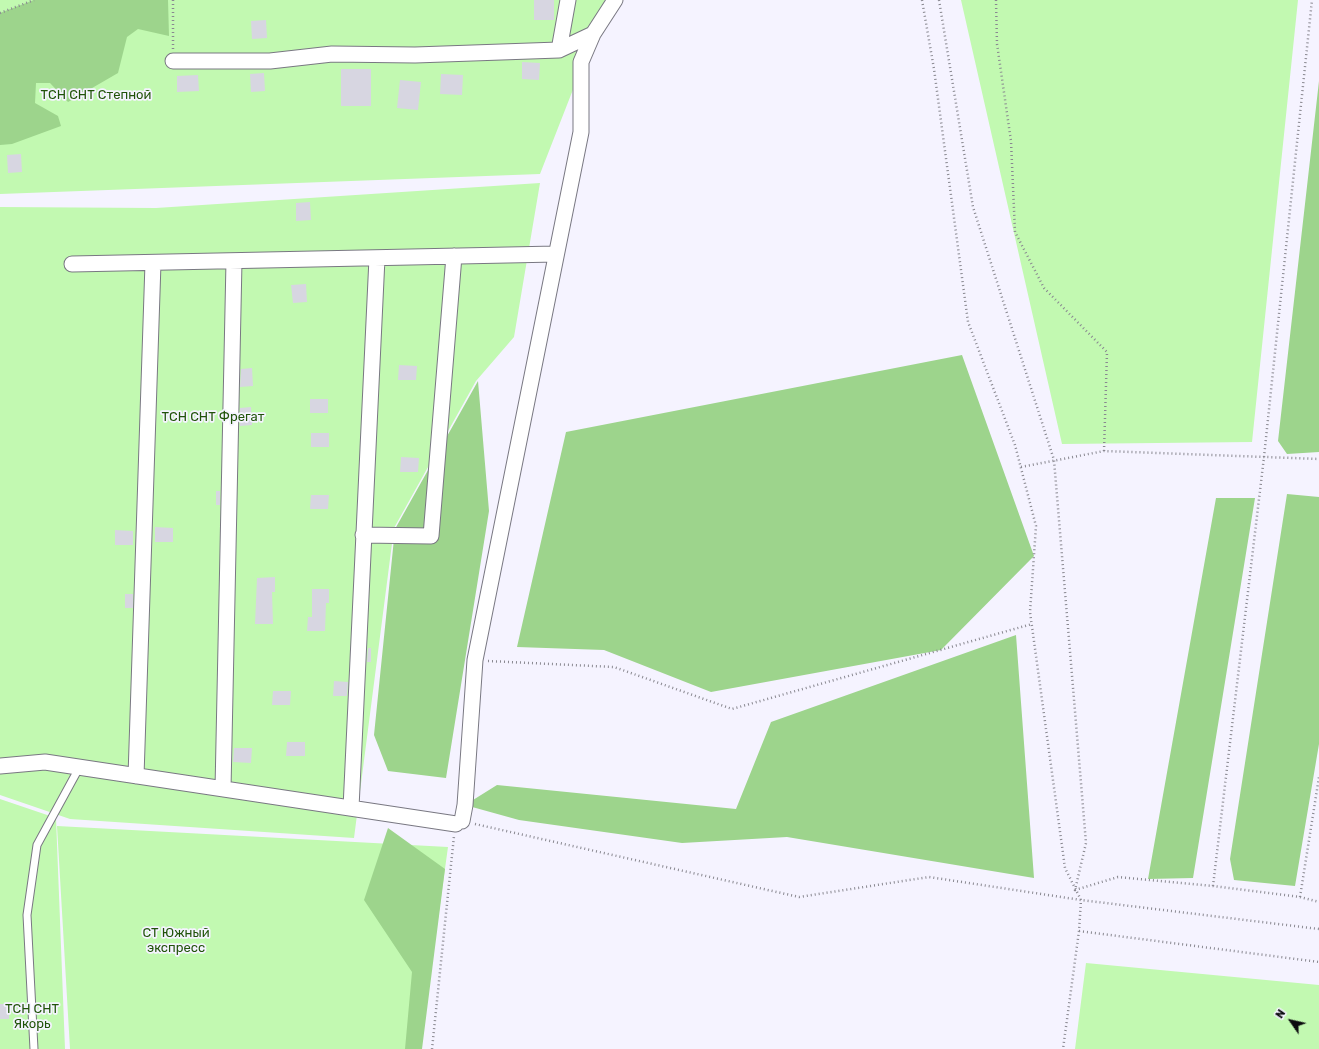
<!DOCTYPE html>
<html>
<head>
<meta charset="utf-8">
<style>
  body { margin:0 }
  #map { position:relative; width:1319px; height:1049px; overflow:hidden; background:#f5f3ff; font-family:Rubik,sans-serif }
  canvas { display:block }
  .north { position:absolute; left:1271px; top:1001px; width:40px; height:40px; -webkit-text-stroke:3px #f5f3ff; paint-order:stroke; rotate:304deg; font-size:11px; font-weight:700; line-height:16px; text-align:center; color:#0b0b0e }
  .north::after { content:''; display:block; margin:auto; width:14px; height:18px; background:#0b0b0e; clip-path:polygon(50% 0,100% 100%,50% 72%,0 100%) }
</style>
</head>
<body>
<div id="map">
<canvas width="1319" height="1049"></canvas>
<div class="north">N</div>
</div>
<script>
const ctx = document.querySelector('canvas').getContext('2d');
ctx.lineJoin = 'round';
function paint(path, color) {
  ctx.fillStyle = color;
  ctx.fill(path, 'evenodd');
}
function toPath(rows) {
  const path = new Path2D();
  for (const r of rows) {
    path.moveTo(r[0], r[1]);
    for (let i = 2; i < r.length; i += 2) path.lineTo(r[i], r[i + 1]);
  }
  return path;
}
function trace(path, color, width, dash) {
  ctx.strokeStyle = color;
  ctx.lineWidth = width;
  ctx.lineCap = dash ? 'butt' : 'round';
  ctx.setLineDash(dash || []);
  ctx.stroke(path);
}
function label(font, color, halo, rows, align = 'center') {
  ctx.font = font + ' Rubik,sans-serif';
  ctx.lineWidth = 3.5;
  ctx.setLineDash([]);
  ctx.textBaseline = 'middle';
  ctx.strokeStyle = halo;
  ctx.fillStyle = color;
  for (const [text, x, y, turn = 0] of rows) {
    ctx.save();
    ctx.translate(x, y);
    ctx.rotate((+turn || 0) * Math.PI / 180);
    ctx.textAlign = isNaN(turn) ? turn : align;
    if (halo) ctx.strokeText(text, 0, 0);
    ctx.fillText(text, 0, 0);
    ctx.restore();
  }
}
paint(toPath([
  [0,0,608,0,540,174,0,194],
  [961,0,1298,0,1252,442,1062,444],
  [540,183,514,337,476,381,394,528,354,838,70,819,0,795,0,207,156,208],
  [0,799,56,818,65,1049,0,1049],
  [57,826,448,847,420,1049,70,1049],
  [1086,963,1319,985,1319,1049,1075,1049]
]), '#c2f9b1');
paint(toPath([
  [34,0,168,0,169,36,138,29,127,37,118,73,68,102,50,83,36,83,35,103,58,116,61,126,12,144,0,145,0,13],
  [1319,81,1319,452,1287,454,1278,441],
  [962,355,1034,556,941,650,711,692,604,650,517,647,566,432],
  [478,381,489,511,446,778,388,771,374,735,395,529],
  [1287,494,1319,497,1319,744,1295,886,1234,880,1230,859],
  [1216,498,1255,498,1193,878,1148,879],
  [1016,635,1034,878,787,837,682,843,519,820,465,805,497,785,736,809,771,722],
  [388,828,445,869,422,1049,405,1049,412,972,364,900]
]), '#9dd48c');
paint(toPath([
  [534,0,554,0,554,20,534,20],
  [266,20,267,38,252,39,251,21],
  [522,62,540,63,539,80,522,79],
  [341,69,371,69,371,106,341,106],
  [264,73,265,91,251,92,250,74],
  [441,74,463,75,462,95,440,94],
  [198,75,199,91,177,92,177,76],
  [400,80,421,82,418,110,397,108],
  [21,154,22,172,8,173,7,155],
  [310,202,311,220,296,221,296,203],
  [306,284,307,302,293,303,291,285],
  [399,365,417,366,416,380,398,380],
  [252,368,253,386,240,387,241,369],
  [310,399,328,399,328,413,310,413],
  [251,407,252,425,240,426,240,408],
  [311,433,329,433,329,447,311,447],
  [401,457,419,458,418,472,400,472],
  [216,491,220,491,220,505,216,505],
  [311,495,329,495,328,509,310,509],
  [155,527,173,528,173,542,155,542],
  [115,530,133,531,133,545,115,545],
  [275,577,275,592,272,592,273,624,255,624,257,578],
  [312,589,329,589,329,603,326,603,325,631,307,631,308,617,312,617],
  [125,594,133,594,133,608,125,608],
  [368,648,371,648,371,662,367,662],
  [334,681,348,682,347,696,333,696],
  [273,691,291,691,290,705,272,705],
  [287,742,305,742,305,756,286,756],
  [234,748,252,748,251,763,233,762],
  [0,1004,9,1004,9,1019,0,1019]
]), '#d7d6e1');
const service = toPath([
  [34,1049,27,915,37,845,79,768]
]);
const minor = toPath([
  [559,50,568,0],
  [173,61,270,61,332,54,415,55,559,50,593,34],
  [72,264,556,254],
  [363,535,431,536,454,256],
  [0,766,45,762,456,824],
  [136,776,153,263],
  [223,789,234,261],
  [351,808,377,258],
  [462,821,465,805,475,660,581,132,581,62,593,34,615,0]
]);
trace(service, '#797882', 9);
trace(minor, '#797882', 17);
trace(toPath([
  [173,0,173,49],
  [922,0,934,69,968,322,1015,445,1036,526,1030,612,1065,868,1081,900,1079,931,1063,1049],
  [939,0,973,207,1054,460,1086,843,1075,890,1118,877,1213,886,1300,897,1319,902],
  [996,0,997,44,1011,141,1015,232,1044,288,1107,352,1104,451],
  [0,13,34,0],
  [1021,467,1104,451,1319,459],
  [488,661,614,667,732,709,1032,624],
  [475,824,799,897,929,877,1081,900,1319,929],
  [1213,886,1264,457,1312,0],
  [1300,897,1319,777],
  [1079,931,1319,962],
  [432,1049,454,836]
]), '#898890', 2.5, [1, 3]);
trace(service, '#fff', 7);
trace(minor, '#fff', 15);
label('13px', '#205309', '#f5f3ff', [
  ["ТСН СНТ Степной",96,95],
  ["ТСН СНТ Фрегат",213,417],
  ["СТ Южный",176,933],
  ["экспресс",176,948],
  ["ТСН СНТ",32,1009],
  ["Якорь",32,1024]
]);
</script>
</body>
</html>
